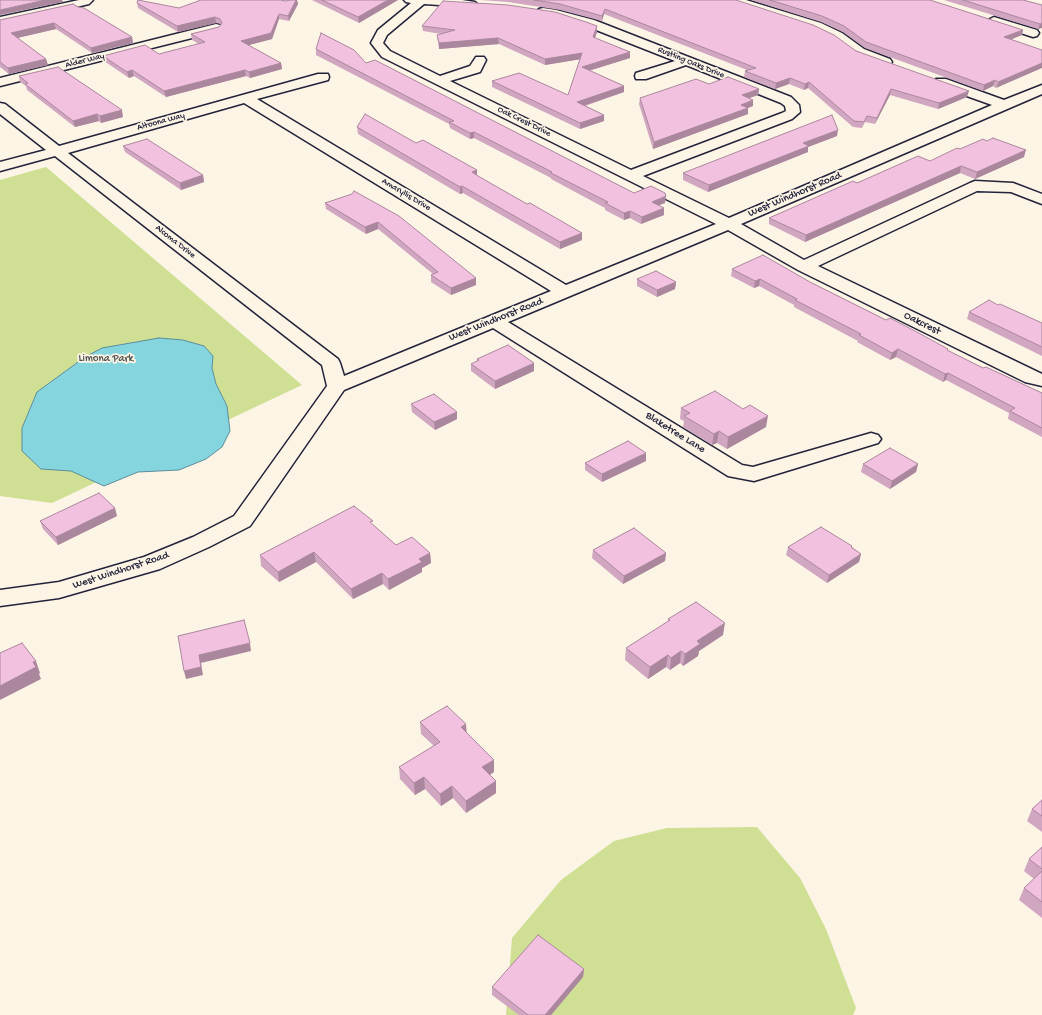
<!DOCTYPE html>
<html>
<head>
<meta charset="utf-8">
<style>
  body { margin:0 }
  canvas { display:block; background:#fcf5e5 }
</style>
</head>
<body>
<canvas width="1042" height="1015"></canvas>
<script>
const ctx = document.querySelector('canvas').getContext('2d');
ctx.lineJoin = 'round';
function paint(path, color) {
  ctx.fillStyle = color;
  ctx.fill(path, 'evenodd');
}
function toPath(rows) {
  const path = new Path2D();
  for (const r of rows) {
    path.moveTo(r[0], r[1]);
    for (let i = 2; i < r.length; i += 2) path.lineTo(r[i], r[i + 1]);
  }
  return path;
}
function trace(path, color, width, dash) {
  ctx.strokeStyle = color;
  ctx.lineWidth = width;
  ctx.lineCap = dash ? 'butt' : 'round';
  ctx.setLineDash(dash || []);
  ctx.stroke(path);
}
function label(font, color, halo, rows, align = 'center') {
  ctx.font = font + ' "Gochi Hand",sans-serif';
  ctx.lineWidth = 3.5;
  ctx.setLineDash([]);
  ctx.textBaseline = 'middle';
  ctx.strokeStyle = halo;
  ctx.fillStyle = color;
  for (const [text, x, y, turn = 0] of rows) {
    ctx.save();
    ctx.translate(x, y);
    ctx.rotate((+turn || 0) * Math.PI / 180);
    ctx.textAlign = isNaN(turn) ? turn : align;
    if (halo) ctx.strokeText(text, 0, 0);
    ctx.fillText(text, 0, 0);
    ctx.restore();
  }
}
paint(toPath([
  [46,167,302,385,52,503,0,496,0,180],
  [757,827,800,878,826,929,856,1008,853,1015,506,1015,512,938,561,880,614,841,667,828]
]), '#cfdf93');
const water = toPath([
  [159,338,183,340,204,346,213,356,212,368,216,384,227,406,230,431,222,447,206,459,179,470,138,472,104,486,71,471,41,469,22,451,22,428,37,392,85,357,102,348,159,338]
]);
paint(water, '#84d5dd');
trace(water, '#5d8d9c', 1);
const minor = toPath([
  [79,0,93,0,89,4,0,25,0,17,79,0],
  [404,0,462,0,475,2,477,4,475,6,471,7,424,4,387,35,383,43,390,51,440,76,470,66,476,57,484,57,486,60,480,72,450,81,631,170,782,113,786,111,785,106,781,103,686,65,646,79,636,79,635,76,636,73,675,61,586,26,539,13,537,11,539,9,543,8,556,10,594,20,791,97,799,105,800,112,792,119,643,176,729,218,992,105,936,85,934,82,936,79,946,79,1004,100,1042,85,1042,94,741,224,804,260,970,183,975,181,1013,183,1042,194,1042,204,1011,192,977,191,818,266,1042,374,1042,386,1025,382,798,270,728,230,508,322,742,465,753,467,871,433,878,435,881,439,878,443,754,481,728,476,493,328,344,390,250,526,209,547,160,569,59,598,0,606,0,590,59,582,144,557,193,537,234,516,327,386,322,365,55,156,0,171,0,162,46,150,0,114,0,103,5,104,59,146,318,74,328,74,329,77,328,80,257,99,566,285,716,224,382,57,371,43,378,30,411,3,406,2,404,0],
  [244,103,551,291,344,376,340,363,338,359,68,153,244,103],
  [728,0,746,0,821,23,842,33,864,49,890,59,892,62,890,65,886,66,882,65,856,55,834,39,813,29,730,2,728,0],
  [994,17,1037,30,1039,33,1037,36,1033,37,990,23,988,21,990,19,994,17],
  [216,24,220,25,222,28,220,31,0,86,0,78,216,24]
]);
trace(minor, '#22223b', 3);
paint(minor, '#fcf5e5');
paint(toPath([
  [290,0,297,0,298,4,289,21,279,19,272,39,248,45,281,63,282,69,250,78,246,76,166,97,134,76,129,78,104,61,103,56,159,54,199,44,192,40,191,34,219,27,221,24,216,23,178,32,138,8,137,3,179,8,286,1],
  [312,0,398,0,359,23],
  [480,0,736,0,967,97,938,109,890,95,875,124,865,122,862,128,853,127,808,88,804,90,789,84,775,89,744,77,745,71,747,70,604,14,602,21,560,10,508,2],
  [751,0,930,0,1023,30,1022,35,1011,39,996,88,993,86,983,91,865,48,843,32,821,22],
  [944,0,1023,0,1042,5,1042,28,1038,29],
  [73,4,132,37,133,43,92,53,56,29,17,38,46,59,48,65,9,74,0,67,0,20],
  [422,26,597,32,595,38,630,52,630,58,589,71,624,86,624,92,585,106,604,115,604,121,580,129,492,87,492,81,568,95,580,59,545,65,499,44,439,49,437,35,441,34,423,31],
  [316,49,366,63,634,193,665,203,659,205,664,215,641,224,630,218,624,220,605,210,605,208,551,179,551,178,474,138,470,139,450,128,449,124,316,55],
  [19,76,123,117,101,123,99,121,75,127,27,90,26,86,20,82],
  [709,84,759,89,758,95,749,98,753,100,753,106,748,108,748,114,653,149,639,104,640,98],
  [357,127,416,143,477,170,477,176,527,204,582,240,560,249,463,193,460,194,358,134],
  [837,136,808,147,808,152,708,192,683,180,683,173],
  [987,141,1024,157,975,179,960,173,805,242,769,224,769,218,857,183,930,161,960,149],
  [123,146,203,175,204,182,181,190,125,152],
  [352,194,476,278,476,285,451,295,431,282,431,275,433,274,378,229,366,234,326,209,325,203],
  [732,269,810,282,886,320,983,368,1042,393,1042,437,1008,419,1009,413,946,380,943,382,896,357,890,360,857,342,858,341,794,307,794,305,759,286,754,288,731,276],
  [637,279,676,282,675,289,657,297,637,286],
  [998,305,1042,323,1042,356,967,319,969,312],
  [477,359,534,371,495,389,471,371,471,364,477,361],
  [411,404,457,412,457,419,435,430,412,412],
  [681,408,766,427,727,449,717,443,712,445,683,427,684,421,680,419],
  [646,453,646,461,602,482,585,470,585,463],
  [863,464,918,464,916,472,890,489,861,472],
  [117,516,58,545,43,529,40,521],
  [373,525,396,545,430,553,431,563,422,568,422,572,389,590,383,584,353,599,316,562,279,582,261,566,260,555],
  [852,546,852,547,861,554,859,562,827,583,786,555,788,547],
  [593,550,666,553,665,561,623,584,592,558],
  [668,619,723,635,699,651,698,656,683,666,680,663,670,670,666,667,648,679,625,660,626,648,668,622],
  [420,722,466,732,494,772,490,775,496,793,466,813,453,798,441,806,425,789,415,795,400,779,399,767,434,746,421,734],
  [1042,800,1042,832,1027,821,1032,809],
  [1042,847,1042,918,1019,900,1024,888,1034,879,1024,871,1029,859],
  [584,969,583,977,551,1015,519,1015,492,995,492,987]
]), '#d1a6c1');
paint(toPath([
  [45,0,62,0,63,2,0,15,0,10],
  [296,0,297,0,298,4,289,21,288,16],
  [388,0,398,0,359,23,358,17],
  [605,9,604,14,602,21,602,16],
  [279,14,279,19,272,39,242,47,241,41],
  [215,17,216,23,178,32,177,26],
  [54,23,56,29,13,39,11,33],
  [1042,23,1042,28,1038,29,1040,24],
  [597,26,597,32,593,43,593,37],
  [1023,30,1022,35,1002,43,1004,37],
  [132,37,133,43,92,53,91,48],
  [498,38,499,44,439,49,439,43],
  [630,52,630,58,581,73,582,67],
  [582,53,582,59,545,65,545,59],
  [46,59,48,65,9,74,8,68],
  [281,63,282,69,250,78,249,72],
  [1042,63,1042,68,996,88,998,82],
  [132,70,134,76,129,78,127,72],
  [245,70,246,76,166,97,164,91],
  [790,78,789,84,775,89,776,83],
  [995,80,993,86,983,91,984,85],
  [809,82,808,88,804,90,805,84],
  [624,86,624,92,577,108,577,102],
  [759,89,758,95,741,101,742,95],
  [891,89,890,95,875,124,877,118],
  [969,91,967,97,938,109,939,103],
  [753,100,753,106,748,108,748,114,653,149,654,142,741,105],
  [122,110,123,117,101,123,100,116],
  [97,114,99,121,75,127,73,121],
  [604,115,604,121,580,129,580,123],
  [838,130,837,136,808,147,808,152,708,192,709,185,803,143],
  [474,132,474,138,470,139,470,133],
  [1026,150,1024,157,975,179,977,172],
  [961,166,960,173,805,242,806,235],
  [477,170,477,177,472,172],
  [203,175,204,182,181,190,180,183],
  [462,186,463,193,460,194,460,187],
  [666,196,665,203,652,208,652,202],
  [664,208,664,215,641,224,642,217],
  [630,211,630,218,624,220,624,213],
  [378,222,378,229,366,234,365,227],
  [582,233,582,240,560,249,560,242],
  [476,278,476,285,451,295,451,288],
  [760,279,759,286,754,288,755,281],
  [676,282,675,289,657,297,657,290],
  [898,349,896,357,890,360,892,353],
  [534,363,534,371,495,389,495,381],
  [948,373,946,380,943,382,945,374],
  [457,412,457,419,435,430,434,422],
  [768,416,766,427,727,449,728,437],
  [719,431,717,443,712,445,714,434],
  [646,453,646,461,602,482,602,474],
  [918,464,916,472,890,489,892,481],
  [115,508,117,516,58,545,56,537],
  [314,552,316,562,279,582,278,572],
  [430,553,431,563,422,568,422,572,389,590,388,579,419,559],
  [666,553,665,561,623,584,624,576],
  [861,554,859,562,827,583,829,575],
  [382,573,383,584,353,599,351,589],
  [725,623,723,635,699,651,698,656,683,666,685,654,697,641],
  [250,643,251,651,201,663,203,675,186,679,184,671,199,655],
  [681,651,680,663,670,670,671,658],
  [668,655,666,667,648,679,650,667],
  [36,661,40,673,39,674,41,679,0,700,0,686,33,662],
  [466,724,467,736,461,727],
  [494,760,494,772,483,779,482,767],
  [424,777,425,789,415,795,414,783],
  [496,781,496,793,466,813,466,801],
  [452,786,453,798,441,806,440,794],
  [584,969,583,977,551,1015,545,1015]
]), '#aa879d');
const building = toPath([
  [0,0,45,0,0,10,0,0],
  [138,0,179,8,201,0,281,0,286,1,290,0,296,0,288,16,279,14,271,33,241,41,281,63,249,72,245,70,164,91,132,70,127,72,103,56,145,45,159,54,205,42,191,34,219,27,222,23,220,19,215,17,177,26,137,3,138,0],
  [322,0,388,0,358,17,322,0],
  [534,0,736,0,813,25,834,35,856,51,969,91,939,103,891,89,877,118,867,116,864,122,854,121,809,82,805,84,790,78,776,83,745,71,756,68,605,9,602,16,560,4,534,0],
  [770,0,930,0,1023,30,1004,37,1042,50,1042,63,998,82,995,80,984,85,866,42,844,26,822,16,770,0],
  [963,0,1023,0,1042,5,1042,23,1040,24,963,0],
  [443,1,508,5,555,12,586,22,597,26,593,37,630,52,582,67,624,86,577,102,604,115,580,123,492,81,519,73,568,95,582,53,545,59,498,38,439,43,437,35,455,30,422,26,443,1],
  [73,4,78,7,84,8,132,37,91,48,54,23,11,33,46,59,8,68,0,62,0,20,73,4],
  [321,33,354,50,366,63,375,60,634,193,651,186,665,193,666,196,652,202,664,208,642,217,630,211,624,213,605,203,608,202,551,173,552,172,474,132,470,133,449,122,454,121,316,49,321,33],
  [58,67,122,110,100,116,97,114,73,121,25,84,28,83,19,76,58,67],
  [728,77,759,89,742,95,753,100,741,105,748,108,654,142,640,98,696,79,709,84,728,77],
  [365,114,416,143,423,140,477,170,472,172,478,176,527,204,530,203,582,233,560,242,462,186,460,187,357,127,365,114],
  [832,115,838,130,803,143,809,146,709,185,683,173,832,115],
  [993,138,1026,150,977,172,961,166,806,235,769,218,853,181,857,183,918,156,930,161,957,148,960,149,983,139,987,141,993,138],
  [147,139,203,175,180,183,123,146,147,139],
  [354,191,399,216,476,278,451,288,431,275,438,272,378,222,365,227,325,203,352,194,354,191],
  [763,255,810,282,886,320,890,318,915,331,948,349,947,350,983,368,986,367,1042,393,1042,428,1010,411,1015,408,948,373,945,374,898,349,892,353,859,335,861,334,795,300,797,299,760,279,755,281,732,269,763,255],
  [656,271,676,282,657,290,637,279,656,271],
  [989,300,998,305,1000,304,1042,323,1042,347,969,312,989,300],
  [508,345,534,363,495,381,471,364,479,360,477,359,508,345],
  [715,391,743,409,750,405,768,416,728,437,719,431,714,434,684,416,690,413,681,408,715,391],
  [434,394,457,412,434,422,411,404,434,394],
  [628,441,646,453,602,474,585,463,628,441],
  [890,448,918,464,892,481,863,464,890,448],
  [99,493,115,508,56,537,40,521,99,493],
  [354,506,373,521,370,522,396,545,412,537,430,553,419,559,422,562,388,579,382,573,351,589,314,552,278,572,260,555,354,506],
  [821,527,852,546,851,547,861,554,829,575,788,547,821,527],
  [634,528,666,553,624,576,593,550,634,528],
  [696,602,725,623,697,641,700,644,685,654,681,651,671,658,668,655,650,667,626,648,670,620,668,619,696,602],
  [244,620,250,643,199,655,201,667,184,671,178,636,244,620],
  [22,643,36,661,33,662,36,667,0,686,0,653,22,643],
  [447,706,466,724,461,727,494,760,482,767,496,781,466,801,452,786,440,794,424,777,414,783,399,767,440,742,420,722,447,706],
  [1042,800,1042,816,1032,809,1042,800],
  [1042,847,1042,869,1029,859,1042,847],
  [1042,871,1042,902,1024,888,1042,871],
  [538,935,584,969,545,1015,528,1015,492,987,538,935]
]);
paint(building, '#f3c1e0');
trace(building, '#aa879d', 1);
label('9px', '#22223b', '#fcf5e5', [
  ["Alder Way",85,61,-14],
  ["Rustling Oaks Drive",691,63,22],
  ["Altoona Way",161,122,-15],
  ["Oak Crest Drive",524,122,26],
  ["Amaryllis Drive",406,195,31],
  ["Alcoma Drive",175,242,38]
]);
label('11px', '#22223b', '#fcf5e5', [
  ["West Windhorst Road",795,195,-23],
  ["West Windhorst Road",496,320,-22],
  ["Oakcrest",922,324,26],
  ["Blaketree Lane",675,433,32],
  ["West Windhorst Road",121,571,-18]
]);
label('11px', '#4d5151', '#fcf5e5', [
  ["Limona Park",106,359]
]);
</script>
</body>
</html>
